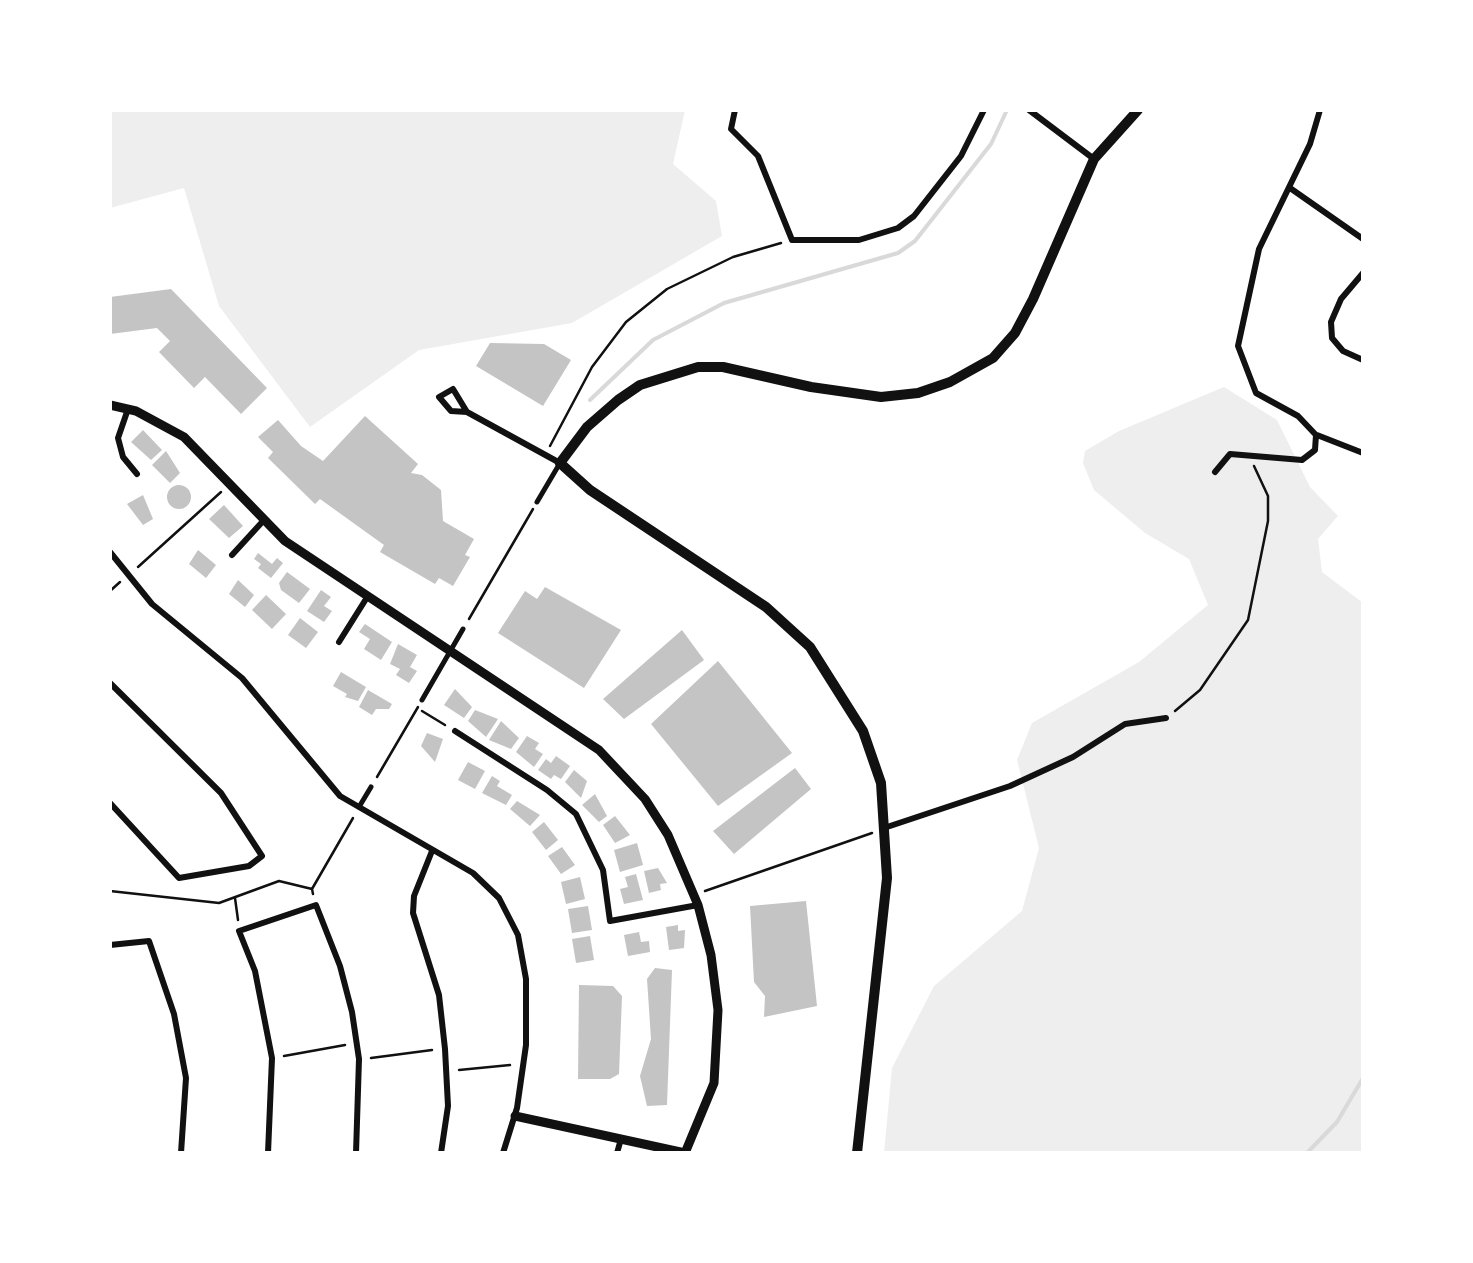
<!DOCTYPE html>
<html>
<head>
<meta charset="utf-8">
<style>
  body { margin:0 }
  #map { position:relative; width:1473px; height:1263px; overflow:hidden; background:#fff; font-family:"Archivo Narrow",sans-serif }
  canvas { display:block }
  .frame { position:absolute; inset:0; border:112px solid #fff; pointer-events:none }
</style>
</head>
<body>
<div id="map">
<canvas width="1473" height="1263"></canvas>
<div class="frame"></div>
</div>
<script>
const ctx = document.querySelector('canvas').getContext('2d');
ctx.lineJoin = 'round';
function paint(path, color) {
  ctx.fillStyle = color;
  ctx.fill(path, 'evenodd');
}
function toPath(rows) {
  const path = new Path2D();
  for (const r of rows) {
    if (r.length === 3) {
      path.moveTo(r[0] + r[2], r[1]);
      path.arc(r[0], r[1], r[2], 0, 2 * Math.PI);
      continue;
    }
    path.moveTo(r[0], r[1]);
    for (let i = 2; i < r.length; i += 2) path.lineTo(r[i], r[i + 1]);
  }
  return path;
}
function trace(path, color, width, dash) {
  ctx.strokeStyle = color;
  ctx.lineWidth = width;
  ctx.lineCap = dash ? 'butt' : 'round';
  ctx.setLineDash(dash || []);
  ctx.stroke(path);
}
paint(toPath([
  [110,110,685,110,673,164,716,201,722,236,572,323,419,350,310,427,219,306,184,188,110,208],
  [1224,387,1277,420,1310,487,1338,516,1318,539,1322,572,1363,603,1363,1153,884,1153,892,1068,934,986,1022,911,1039,848,1017,760,1032,723,1139,662,1208,605,1189,559,1145,533,1094,490,1083,463,1085,451,1119,431]
]), '#eee');
trace(toPath([
  [590,400,653,340,724,303,898,253,915,241,991,144,1007,110],
  [1307,1153,1337,1122,1363,1078]
]), '#d9d9d9', 4);
paint(toPath([
  [171,289,267,388,241,414,205,377,194,388,159,352,170,341,157,328,110,334,110,297],
  [490,343,544,344,571,360,543,406,476,366],
  [365,416,418,464,411,473,422,475,441,490,443,521,474,539,465,555,470,557,453,586,439,578,435,584,380,552,384,545,320,499,315,504,268,458,273,452,258,437,278,420,301,446,323,461],
  [143,430,162,450,151,460,131,442],
  [166,451,180,473,170,483,152,465],
  [179,497,12],
  [143,495,153,519,143,525,127,504],
  [224,505,243,526,229,538,209,519],
  [198,550,216,565,206,578,189,564],
  [258,553,272,564,277,558,283,563,271,578,258,568,261,564,254,559],
  [287,572,310,589,299,603,281,590,279,583],
  [238,580,254,595,245,607,229,594],
  [545,587,621,630,584,688,498,633,525,591,537,599],
  [321,590,331,597,324,606,332,611,324,622,307,611],
  [266,595,286,614,272,629,252,610],
  [300,618,318,632,306,648,288,635],
  [365,624,392,642,381,660,364,649,370,639,359,632],
  [682,630,704,660,624,719,603,699],
  [398,644,417,655,410,667,417,671,409,683,396,675,400,669,390,664],
  [718,661,792,753,718,806,651,724],
  [341,672,366,687,358,701,345,697,347,694,333,686],
  [455,689,472,707,464,718,444,705],
  [368,690,392,704,389,709,376,709,372,715,359,707],
  [475,710,498,719,486,737,468,721],
  [501,721,519,738,511,749,489,740],
  [427,733,443,739,435,762,421,746],
  [527,736,539,743,535,749,543,754,534,767,516,752],
  [556,756,570,766,561,779,554,775,551,779,538,770,546,759,551,763],
  [468,762,485,771,475,789,458,780],
  [795,768,811,789,734,854,713,831],
  [574,770,587,781,581,798,565,782],
  [492,776,500,781,497,786,512,795,506,805,482,793],
  [595,794,607,816,599,822,582,805],
  [517,801,540,815,530,826,510,809],
  [615,816,630,835,615,843,603,825],
  [544,822,558,840,546,850,532,832],
  [637,843,643,865,620,872,614,850],
  [562,847,575,865,561,874,548,856],
  [658,868,667,883,660,884,661,890,649,893,644,871],
  [636,874,643,900,624,904,620,889,628,887,625,877],
  [580,877,585,899,566,904,561,882],
  [806,901,817,1006,764,1017,765,996,754,982,750,906],
  [588,906,592,930,572,933,568,909],
  [678,925,678,931,685,930,684,948,669,950,666,927],
  [639,932,641,942,649,941,650,952,628,956,624,935],
  [590,936,594,960,576,963,572,939],
  [655,968,672,970,667,1105,647,1106,640,1076,651,1039,647,979],
  [579,985,613,986,622,996,619,1074,610,1079,578,1079]
]), '#c4c4c4');
trace(toPath([
  [550,446,592,367,626,322,667,289,733,257,781,243],
  [138,567,221,492],
  [110,591,120,582],
  [469,619,533,509],
  [422,711,445,725],
  [1175,711,1200,690,1248,620,1268,521,1268,496,1254,466],
  [377,777,418,707],
  [110,891,219,903,279,881,312,889],
  [705,891,872,833],
  [313,894,312,889,353,818],
  [235,898,238,920],
  [284,1056,345,1045],
  [371,1058,432,1050],
  [459,1070,510,1065]
]), '#111', 2.5);
trace(toPath([
  [537,502,560,463],
  [422,700,463,629],
  [359,807,371,787]
]), '#111', 5);
trace(toPath([
  [735,110,731,129,758,156,792,240,859,240,898,228,914,216,961,156,984,110],
  [1029,110,1094,159],
  [1290,188,1363,239],
  [1363,273,1341,299,1331,322,1332,338,1343,351,1363,360],
  [128,409,118,438,123,457,137,474],
  [467,412,453,389,439,397,451,411,467,412,560,463],
  [1317,435,1363,453],
  [1215,472,1230,454,1302,460,1315,450,1316,435,1298,416,1256,393,1238,346,1259,249,1310,144,1320,110],
  [110,552,152,604,242,678,340,796,473,873,499,898,518,935,526,979,526,1045,517,1108,503,1153],
  [232,555,264,520],
  [339,642,366,599],
  [110,683,221,793,262,856,249,866,179,878,110,803],
  [455,731,547,790,576,814,603,870,610,921,698,905],
  [887,827,1010,786,1073,757,1125,724,1166,718],
  [432,851,414,896,413,913,439,995,445,1049,448,1106,441,1153],
  [110,945,149,941,174,1014,186,1078,181,1153],
  [268,1153,272,1058,255,971,239,931,316,905,340,966,352,1012,359,1059,356,1153],
  [617,1153,621,1139]
]), '#111', 6);
trace(toPath([
  [110,405,136,411,184,437,285,541,599,750,645,799,668,835,698,905,711,955,718,1010,714,1083,685,1153,515,1116]
]), '#111', 9);
trace(toPath([
  [857,1153,887,878,881,783,863,731,810,647,766,607,590,490,560,463,587,427,618,400,640,385,698,367,723,367,811,387,881,397,918,393,950,382,993,358,1015,333,1033,299,1094,159,1138,110]
]), '#111', 10);
</script>
</body>
</html>
